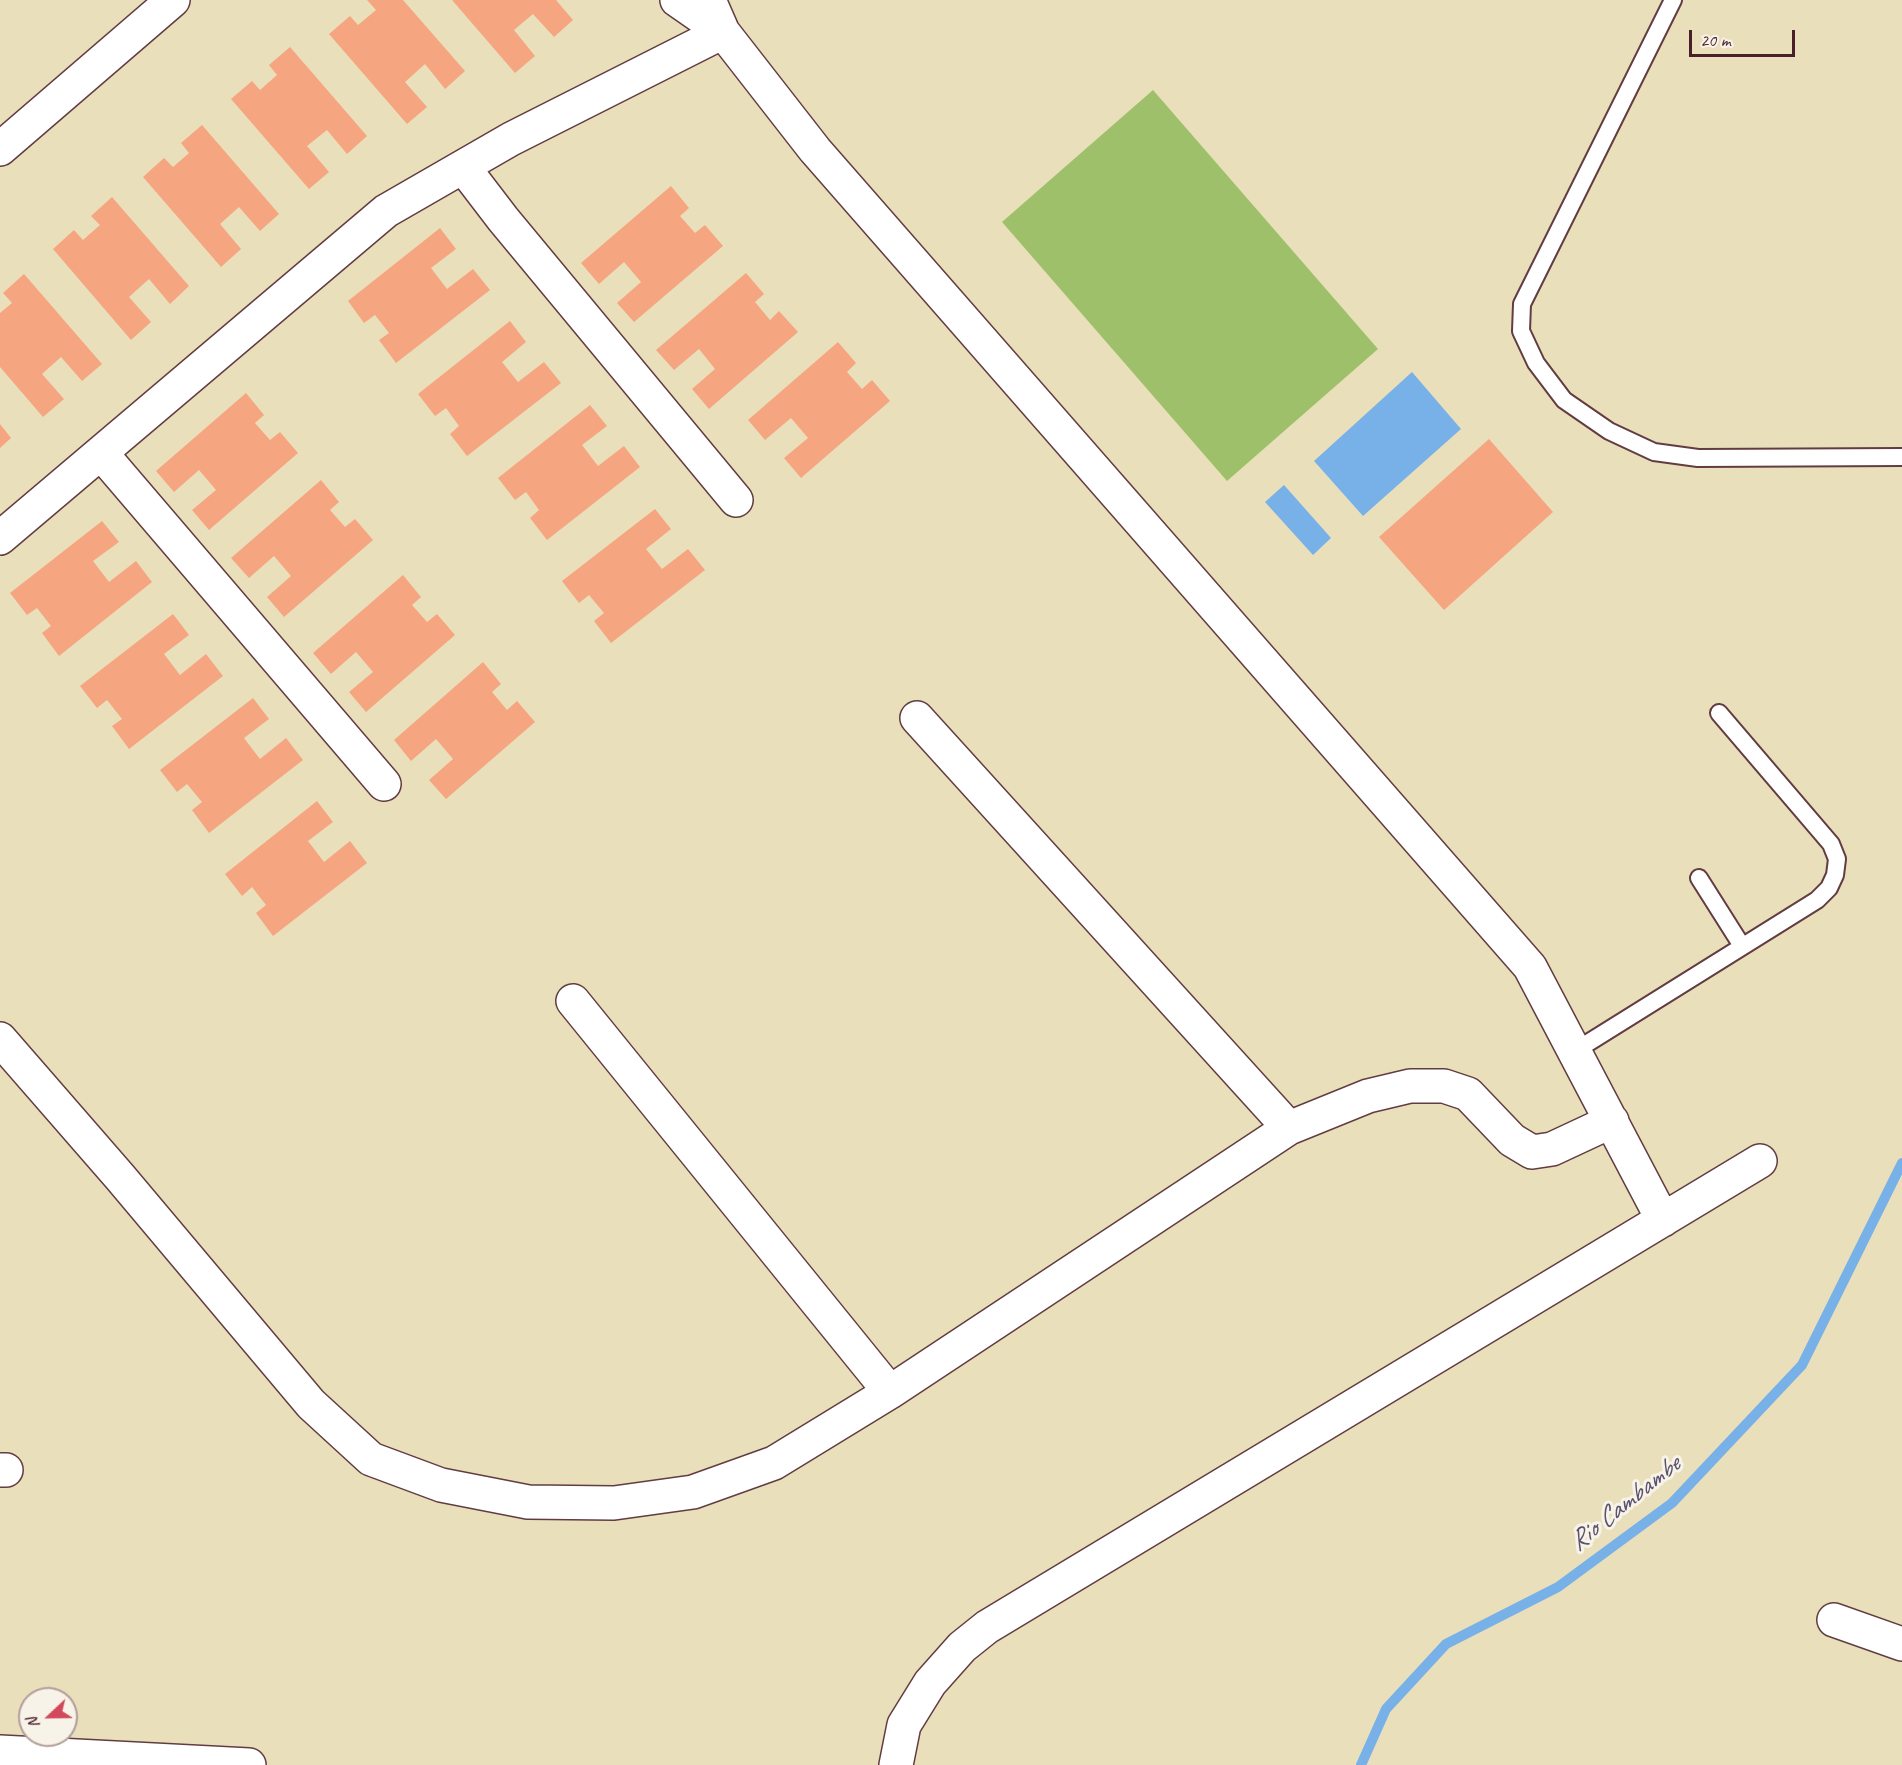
<!DOCTYPE html>
<html>
<head>
<meta charset="utf-8">
<style>
  body { margin:0 }
  #map { position:relative; width:1902px; height:1765px; overflow:hidden; background:#e9dfbb; font-family:Caveat,sans-serif }
  canvas { display:block }
  .north { position:absolute; left:18px; top:1687px; width:60px; height:60px; box-sizing:border-box; background:#f7f3e8; border:2px solid #b29e9c; border-radius:50%; rotate:248deg; font-size:16px; font-weight:700; line-height:24px; text-align:center; color:#4a1f2b }
  .north::after { content:''; display:block; margin:auto; width:21px; height:27px; background:#d1495b; clip-path:polygon(50% 0,100% 100%,50% 72%,0 100%) }
  .scale { position:absolute; left:1689px; top:30px; width:106px; height:27px; box-sizing:border-box; border:3px solid #4a1f2b; border-top:0; padding-left:8px; font-size:18px; line-height:21px; white-space:nowrap; color:#4a1f2b; -webkit-text-stroke:4px #f7f3e8; paint-order:stroke }
</style>
</head>
<body>
<div id="map">
<canvas width="1902" height="1765"></canvas>
<div class="north">N</div>
<div class="scale">20 m</div>
</div>
<script>
const ctx = document.querySelector('canvas').getContext('2d');
ctx.lineJoin = 'round';
function paint(path, color) {
  ctx.fillStyle = color;
  ctx.fill(path, 'evenodd');
}
function toPath(rows) {
  const path = new Path2D();
  for (const r of rows) {
    path.moveTo(r[0], r[1]);
    for (let i = 2; i < r.length; i += 2) path.lineTo(r[i], r[i + 1]);
  }
  return path;
}
function trace(path, color, width, dash) {
  ctx.strokeStyle = color;
  ctx.lineWidth = width;
  ctx.lineCap = dash ? 'butt' : 'round';
  ctx.setLineDash(dash || []);
  ctx.stroke(path);
}
function label(font, color, halo, rows, align = 'center') {
  ctx.font = font + ' Caveat,sans-serif';
  ctx.lineWidth = 6;
  ctx.setLineDash([]);
  ctx.textBaseline = 'middle';
  ctx.strokeStyle = halo;
  ctx.fillStyle = color;
  for (const [text, x, y, turn = 0] of rows) {
    ctx.save();
    ctx.translate(x, y);
    ctx.rotate((+turn || 0) * Math.PI / 180);
    ctx.textAlign = isNaN(turn) ? turn : align;
    if (halo) ctx.strokeText(text, 0, 0);
    ctx.fillText(text, 0, 0);
    ctx.restore();
  }
}
paint(toPath([
  [1153,90,1378,349,1227,481,1002,222]
]), '#9fc06a');
paint(toPath([
  [1412,372,1461,429,1363,516,1314,461],
  [1284,485,1331,538,1313,555,1265,502]
]), '#78b0e8');
trace(toPath([
  [1361,1765,1386,1709,1446,1644,1558,1587,1672,1503,1802,1365,1902,1163]
]), '#78b0e8', 10);
paint(toPath([
  [367,0,403,0,465,71,445,89,425,64,405,82,427,107,407,124,329,34,350,16,358,25,376,10],
  [452,0,556,0,573,20,554,37,533,14,514,30,535,56,515,73],
  [290,47,367,136,347,154,327,130,307,146,329,172,309,189,231,99,252,81,260,90,277,75,269,65],
  [202,125,279,214,260,231,239,207,220,224,241,249,221,267,143,177,164,158,173,167,189,153,181,143],
  [671,186,689,208,680,216,695,233,705,225,723,246,634,322,617,303,641,282,624,262,599,284,581,263],
  [112,197,189,286,170,304,149,279,129,297,151,322,131,340,53,249,74,230,83,240,100,225,91,216],
  [440,228,456,249,431,268,447,289,473,269,490,290,396,363,379,340,389,333,375,315,364,323,348,301],
  [746,273,764,294,755,302,770,320,779,311,798,332,709,409,692,389,715,369,699,349,674,370,656,350],
  [24,274,102,364,82,381,61,357,42,374,64,399,43,417,0,367,0,313,12,303,3,293],
  [510,321,526,342,502,362,518,382,544,362,561,383,467,456,450,434,459,426,446,408,435,416,418,394],
  [838,342,856,363,847,372,862,389,872,380,890,401,801,478,784,458,808,438,791,418,765,440,748,420],
  [246,393,264,415,255,423,270,440,280,432,298,453,209,530,192,510,216,490,199,470,174,492,156,471],
  [590,405,607,426,582,445,598,466,624,446,640,467,547,540,530,518,539,510,526,492,515,500,498,478],
  [0,424,11,438,0,448],
  [1489,439,1553,512,1444,610,1379,537],
  [321,480,339,502,330,510,345,527,355,519,373,540,284,617,267,597,291,576,274,556,249,578,231,558],
  [655,509,671,529,646,549,662,569,688,549,705,570,611,643,594,621,604,613,589,595,579,603,562,581],
  [102,521,119,542,93,561,109,582,136,561,152,582,59,656,42,633,51,626,37,608,27,615,10,593],
  [403,575,421,597,412,605,427,622,437,614,455,635,366,712,349,692,373,672,356,652,331,674,313,653],
  [173,614,189,635,164,654,180,675,206,654,223,676,129,749,112,726,122,719,107,700,97,708,80,686],
  [483,662,501,684,492,692,507,710,517,701,535,722,446,799,429,780,453,759,436,739,411,761,394,740],
  [253,698,269,719,244,738,260,759,286,738,303,760,209,833,192,810,202,802,187,784,177,792,160,770],
  [317,801,333,822,308,841,324,862,350,841,367,863,273,936,256,913,266,905,252,887,242,896,225,874]
]), '#f6a581');
const lane = toPath([
  [1673,0,1522,304,1521,331,1536,363,1564,400,1609,431,1654,452,1698,458,1902,457],
  [1699,878,1742,946],
  [1575,1051,1817,900,1829,888,1835,875,1837,859,1831,844,1719,713]
]);
const street = toPath([
  [677,0,723,32],
  [709,0,723,32,815,150,1530,967,1663,1220],
  [464,168,503,219,736,500],
  [101,453,384,784],
  [0,538,386,211,511,139,723,32],
  [917,718,1289,1128],
  [573,1001,890,1392],
  [0,1039,120,1177,311,1404,371,1459,441,1485,528,1502,614,1503,693,1492,774,1463,890,1392,1289,1128,1368,1096,1410,1086,1444,1086,1468,1094,1512,1140,1532,1152,1552,1149,1612,1121],
  [0,1470,6,1470],
  [1834,1620,1902,1644],
  [896,1765,904,1725,930,1683,962,1647,987,1627,1760,1161]
]);
const secondary = toPath([
  [0,149,173,0],
  [0,1752,249,1765]
]);
trace(lane, '#623c41', 20);
trace(street, '#623c41', 36);
trace(secondary, '#623c41', 36);
trace(lane, '#fff', 16);
trace(street, '#fff', 33);
trace(secondary, '#fff', 33);
label('italic 27px', '#5a526d', '#f7f3e8', [
  ["Rio Cambambe",1625,1504,-39]
]);
</script>
</body>
</html>
